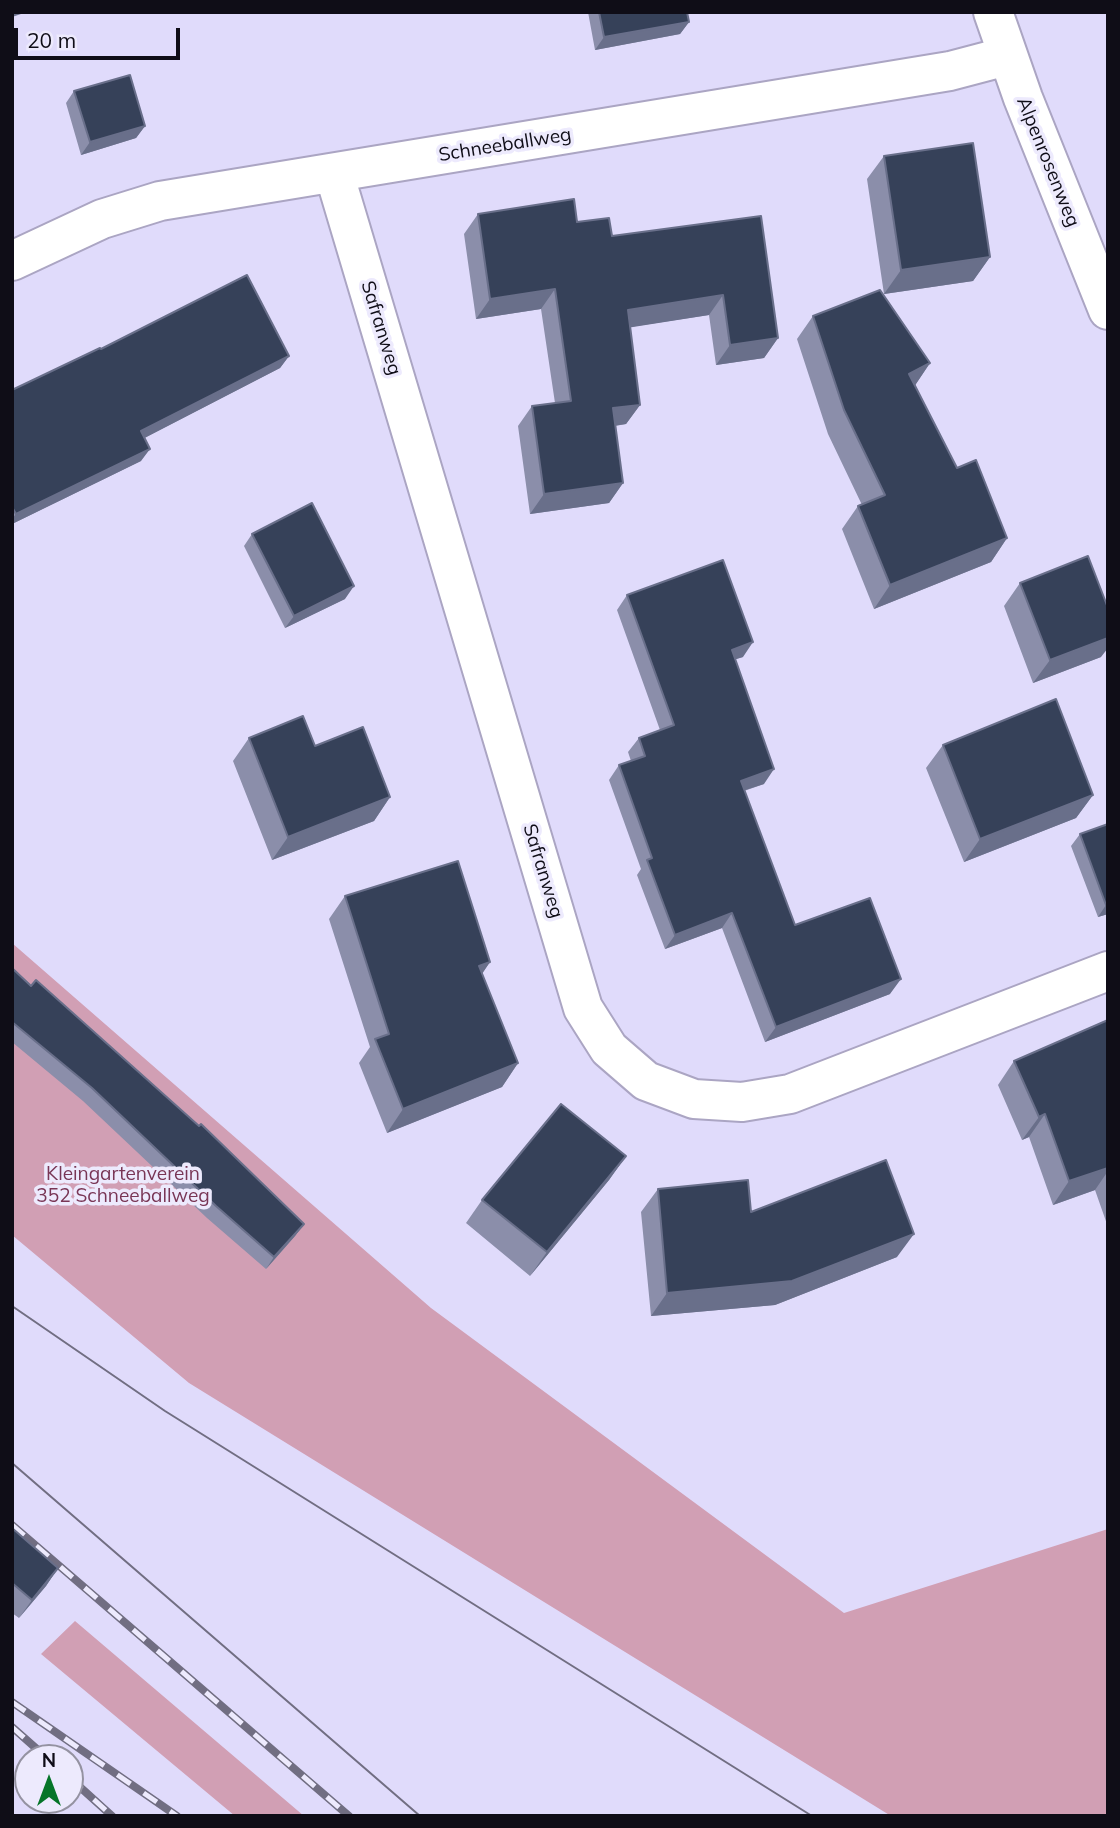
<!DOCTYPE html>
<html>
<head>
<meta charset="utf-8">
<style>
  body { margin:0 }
  #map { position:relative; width:1120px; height:1828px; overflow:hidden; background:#e0dbfb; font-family:Mulish,sans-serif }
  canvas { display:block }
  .frame { position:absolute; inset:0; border:14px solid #0f0d17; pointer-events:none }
  .north { position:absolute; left:14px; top:1744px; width:70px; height:70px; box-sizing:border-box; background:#edeafd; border:2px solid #9492a1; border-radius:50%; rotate:0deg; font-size:19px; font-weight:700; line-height:28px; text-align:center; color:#0f0d17 }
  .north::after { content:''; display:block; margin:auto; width:24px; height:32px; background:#067529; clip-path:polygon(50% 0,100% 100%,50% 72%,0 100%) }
  .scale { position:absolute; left:14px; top:28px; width:166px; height:32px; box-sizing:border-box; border:4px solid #0f0d17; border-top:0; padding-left:9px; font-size:21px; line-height:24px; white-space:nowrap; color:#0f0d17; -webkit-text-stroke:5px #edeafd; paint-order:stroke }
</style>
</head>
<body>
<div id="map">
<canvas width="1120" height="1828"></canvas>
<div class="frame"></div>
<div class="north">N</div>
<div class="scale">20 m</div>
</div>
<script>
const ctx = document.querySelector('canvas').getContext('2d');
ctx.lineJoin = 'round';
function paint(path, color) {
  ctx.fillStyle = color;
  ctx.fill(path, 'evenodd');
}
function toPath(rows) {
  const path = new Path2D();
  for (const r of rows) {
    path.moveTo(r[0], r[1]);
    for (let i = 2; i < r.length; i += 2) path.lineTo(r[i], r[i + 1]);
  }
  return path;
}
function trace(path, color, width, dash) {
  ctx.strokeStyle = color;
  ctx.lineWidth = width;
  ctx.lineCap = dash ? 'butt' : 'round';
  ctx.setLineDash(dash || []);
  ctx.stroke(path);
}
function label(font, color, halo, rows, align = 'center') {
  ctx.font = font + ' Mulish,sans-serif';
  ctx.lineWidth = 7;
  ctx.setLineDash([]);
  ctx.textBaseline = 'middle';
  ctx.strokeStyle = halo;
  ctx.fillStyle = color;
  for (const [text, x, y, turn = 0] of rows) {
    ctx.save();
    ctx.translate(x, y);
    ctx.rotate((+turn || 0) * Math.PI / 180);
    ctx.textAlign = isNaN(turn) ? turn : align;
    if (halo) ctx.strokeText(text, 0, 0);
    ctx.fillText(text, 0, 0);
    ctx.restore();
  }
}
paint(toPath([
  [12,943,431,1308,844,1613,1108,1529,1108,1816,891,1816,189,1383,12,1235],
  [75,1621,304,1816,235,1816,41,1654]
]), '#d19fb4');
const minor = toPath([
  [993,12,1023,98,1108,310],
  [334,173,583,1008,609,1049,646,1081,694,1099,742,1102,790,1094,1108,971],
  [12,261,102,219,160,201,950,71,1007,56]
]);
trace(minor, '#aba5c3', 42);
trace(minor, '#fff', 38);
trace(toPath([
  [12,1306,165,1411,812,1816],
  [12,1463,420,1816]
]), '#716e82', 2);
const rail = toPath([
  [12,1525,349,1816],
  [12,1702,177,1816],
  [12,1727,47,1758],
  [70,1778,112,1816]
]);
trace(rail, '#716e82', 8);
trace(rail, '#edeafd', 5, [16]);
paint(toPath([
  [588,12,687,12,689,22,680,34,595,50],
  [74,91,145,126,136,138,81,155,66,103],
  [884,156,990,257,973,281,884,294,867,179],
  [478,214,577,222,612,236,761,216,778,338,764,358,716,365,709,315,630,327,640,405,626,424,615,426,623,483,609,503,530,514,518,426,532,406,555,403,541,309,476,319,464,234],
  [813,316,930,363,915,385,957,468,1007,538,991,562,874,609,842,529,858,506,862,505,828,434,797,339],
  [101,349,289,356,280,368,144,438,141,461,12,524,12,390],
  [252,534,345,599,285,628,244,546],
  [1020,583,1101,657,1033,683,1004,606],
  [627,595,743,657,735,659,764,784,744,791,795,925,890,994,765,1042,722,928,665,949,637,875,641,869,609,780,619,765,631,761,628,752,639,738,660,730,617,610],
  [249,738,315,746,390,797,374,821,272,860,233,761],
  [943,745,1093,795,1076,818,964,862,926,768],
  [1108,824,1108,914,1098,917,1071,846,1080,834],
  [345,896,490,962,482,973,518,1063,502,1087,387,1133,359,1063,370,1047,329,919],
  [12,968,304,1224,295,1236,266,1269,207,1218,83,1101,12,1042],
  [1108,1020,1108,1227,1095,1190,1053,1205,1029,1137,1022,1140,998,1085,1014,1061],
  [626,1156,609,1180,530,1276,466,1223,482,1200],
  [658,1189,897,1257,775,1305,651,1316,641,1212],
  [12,1528,58,1568,46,1586,19,1618,12,1613]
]), '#8b8eaa');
paint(toPath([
  [12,12,27,12,12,17],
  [689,22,680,34,595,50,604,37],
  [145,126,136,138,81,155,90,142],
  [990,257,973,281,884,294,901,270],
  [555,289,541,309,476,319,490,299],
  [723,295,709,315,614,330,628,310],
  [778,338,764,358,716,365,730,345],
  [289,356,280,368,133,444,141,431],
  [930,363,914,387,909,374],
  [640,405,626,424,599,428,613,408],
  [150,449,141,461,12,524,12,519,16,514],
  [623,483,609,503,530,514,544,494],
  [1007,538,991,562,874,609,890,585],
  [354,586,345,599,285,628,294,616],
  [1108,638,1108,648,1101,657,1033,683,1050,660],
  [753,642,743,657,721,664,732,650],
  [774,769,764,784,730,795,741,781],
  [1093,795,1076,818,964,862,980,839],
  [390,797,374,821,272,860,288,837],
  [1108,904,1108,914,1098,917,1106,905],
  [732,913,722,928,665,949,675,935],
  [490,962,474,986,479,966],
  [901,979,890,994,765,1042,776,1027],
  [518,1063,502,1087,387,1133,403,1109],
  [1045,1114,1029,1137,1022,1140,1039,1117],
  [626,1156,609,1180,530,1276,547,1252],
  [1108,1168,1108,1171,1095,1190,1053,1205,1069,1181],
  [304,1224,295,1236,266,1269,274,1257],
  [914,1234,897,1257,775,1305,651,1316,667,1293],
  [58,1568,46,1586,19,1618,32,1600]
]), '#696f8a');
const building = toPath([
  [599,12,687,12,689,22,604,37,599,12],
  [130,75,145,126,90,142,74,91,130,75],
  [973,143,990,257,901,270,884,156,973,143],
  [574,199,577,222,609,218,612,236,761,216,778,338,730,345,723,295,628,310,640,405,613,408,623,483,544,494,532,406,571,401,555,289,490,299,478,214,574,199],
  [247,275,289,356,141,431,150,449,16,514,12,507,12,390,100,348,101,349,247,275],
  [880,290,930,363,909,374,957,468,976,460,1007,538,890,585,858,506,885,495,844,410,813,316,880,290],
  [312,503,354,586,294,616,252,534,312,503],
  [1088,556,1108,608,1108,638,1050,660,1020,583,1088,556],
  [723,560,753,642,732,650,774,769,741,781,795,925,870,898,901,979,776,1027,732,913,675,935,647,860,652,858,619,765,645,756,639,738,674,725,627,595,723,560],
  [1056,699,1093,795,980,839,943,745,1056,699],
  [303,716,315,746,363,727,390,797,288,837,249,738,303,716],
  [1108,824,1108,904,1106,905,1080,834,1108,824],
  [458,861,490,962,479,966,518,1063,403,1109,375,1039,389,1034,345,896,458,861],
  [12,968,31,986,36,980,199,1126,201,1124,304,1224,274,1257,216,1206,92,1088,12,1022,12,968],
  [1108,1020,1108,1168,1069,1181,1045,1114,1039,1117,1014,1061,1108,1020],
  [561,1104,626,1156,547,1252,482,1200,561,1104],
  [886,1160,914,1234,792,1281,667,1293,658,1189,748,1180,751,1212,886,1160],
  [12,1528,58,1568,32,1600,12,1583,12,1528]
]);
paint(building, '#364159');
trace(building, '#696f8a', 2);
label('19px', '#0f0d17', '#edeafd', [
  ["Schneeballweg",505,145,-9],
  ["Alpenrosenweg",1048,162,68],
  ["Safranweg",381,328,73],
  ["Safranweg",543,871,73]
]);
label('19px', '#793656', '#edeafd', [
  ["Kleingartenverein",123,1174],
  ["352 Schneeballweg",123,1196]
]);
</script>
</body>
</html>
